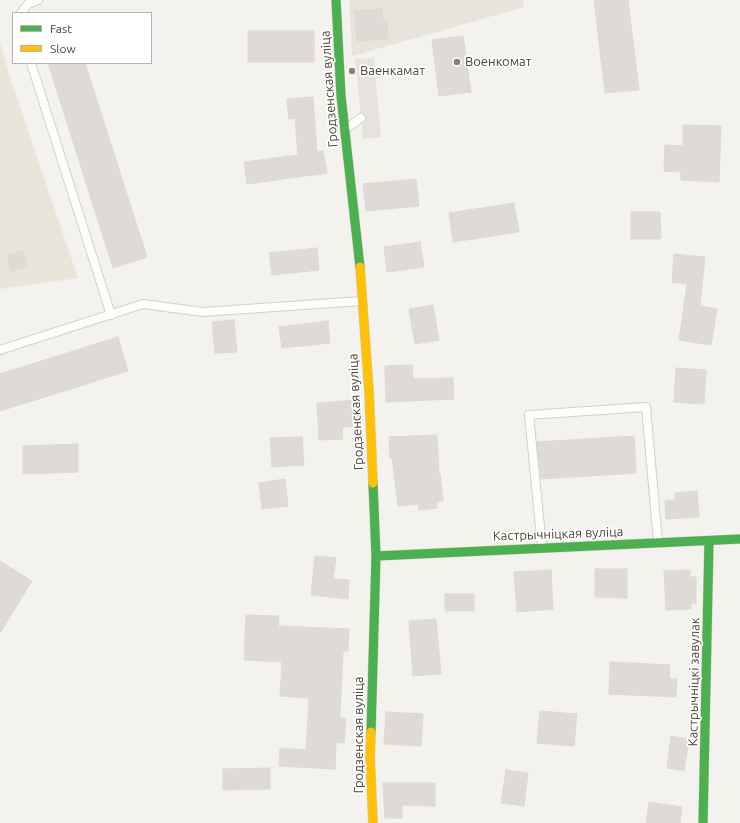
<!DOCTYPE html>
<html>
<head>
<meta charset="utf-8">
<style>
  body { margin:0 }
  #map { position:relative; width:740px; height:823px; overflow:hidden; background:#f4f2ee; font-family:Ubuntu,sans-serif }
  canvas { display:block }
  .legend { position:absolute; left:12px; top:12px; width:140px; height:52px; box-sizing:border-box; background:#fff; border:1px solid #b7b4b0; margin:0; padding:5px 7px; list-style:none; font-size:12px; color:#4b4439 }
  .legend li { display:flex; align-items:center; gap:8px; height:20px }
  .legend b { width:20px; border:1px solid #b7b4b0 }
</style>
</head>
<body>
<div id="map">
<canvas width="740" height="823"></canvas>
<ul class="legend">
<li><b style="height:5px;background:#4caf50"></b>Fast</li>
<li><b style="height:5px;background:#ffc107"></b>Slow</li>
</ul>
</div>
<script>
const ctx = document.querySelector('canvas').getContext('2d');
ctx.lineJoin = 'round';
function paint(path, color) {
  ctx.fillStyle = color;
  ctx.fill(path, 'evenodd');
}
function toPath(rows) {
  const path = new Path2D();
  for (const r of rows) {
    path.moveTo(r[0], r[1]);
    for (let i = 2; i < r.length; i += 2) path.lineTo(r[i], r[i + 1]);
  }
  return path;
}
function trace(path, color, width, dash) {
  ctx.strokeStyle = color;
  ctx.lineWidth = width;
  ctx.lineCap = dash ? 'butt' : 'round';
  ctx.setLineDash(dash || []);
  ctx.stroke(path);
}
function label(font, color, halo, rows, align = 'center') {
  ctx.font = font + ' Ubuntu,sans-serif';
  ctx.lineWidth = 3.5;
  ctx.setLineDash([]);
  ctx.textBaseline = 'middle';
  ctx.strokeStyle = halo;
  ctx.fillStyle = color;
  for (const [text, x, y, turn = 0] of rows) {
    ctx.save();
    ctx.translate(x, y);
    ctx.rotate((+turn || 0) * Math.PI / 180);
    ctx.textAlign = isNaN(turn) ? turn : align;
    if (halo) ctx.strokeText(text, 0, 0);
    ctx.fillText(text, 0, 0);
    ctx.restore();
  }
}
paint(toPath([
  [349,0,523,0,524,7,352,56]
]), '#e7e4dc');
paint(toPath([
  [0,42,8,71,78,278,0,289]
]), '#eae5da');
paint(toPath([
  [374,58,381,137,363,139,355,59]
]), '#e6e3df');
const building = toPath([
  [594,0,628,0,639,90,605,93,594,0],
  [382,9,383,21,387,21,388,39,357,41,355,11,382,9],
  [248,31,314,31,314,62,248,62,248,31],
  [463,36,471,92,439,96,432,40,463,36],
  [48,63,85,63,147,257,113,268,48,63],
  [313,97,317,152,323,151,327,173,247,184,244,162,298,155,295,118,289,119,287,99,313,97],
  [683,125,721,126,719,182,681,180,681,172,664,171,665,145,683,146,683,125],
  [416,179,419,206,366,211,363,184,416,179],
  [514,203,519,232,453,242,449,213,514,203],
  [631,212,660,212,661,239,631,239,631,212],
  [420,242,424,267,387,272,384,247,420,242],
  [317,248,319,270,272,275,269,253,317,248],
  [23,251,27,267,11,271,7,255,23,251],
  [674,254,705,257,700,306,717,309,711,345,679,340,687,284,672,282,674,254],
  [433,305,439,340,415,344,409,309,433,305],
  [234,320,237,352,215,353,212,322,234,320],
  [328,321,330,343,282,348,279,327,328,321],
  [118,337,128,371,0,411,0,374,118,337],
  [412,365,413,379,453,378,454,399,386,402,385,366,412,365],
  [676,368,706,370,704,404,674,402,676,368],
  [357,400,358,426,342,427,343,439,319,440,317,403,357,400],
  [437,435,439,474,440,474,443,501,436,502,437,508,419,510,418,504,398,506,392,458,390,458,389,437,437,435],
  [634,436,636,473,541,479,537,442,634,436],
  [302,437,304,465,272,467,270,438,302,437],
  [78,444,78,472,23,474,23,446,78,444],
  [285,479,288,506,262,509,259,483,285,479],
  [697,491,699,517,666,519,665,501,675,500,675,493,697,491],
  [315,556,336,558,333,579,349,580,348,599,311,595,315,556],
  [0,561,32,581,0,633,0,561],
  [595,569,627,569,627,598,595,597,595,569],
  [551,570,553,609,517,612,514,572,551,570],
  [690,570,690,577,696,577,696,603,691,603,691,609,666,610,664,571,690,570],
  [445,594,474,594,474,611,445,611,445,594],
  [246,615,279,616,278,626,349,629,348,651,343,651,340,718,346,719,344,743,336,742,335,769,279,766,280,748,306,750,309,698,280,696,282,662,244,660,246,615],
  [436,619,441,674,413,676,409,621,436,619],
  [610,662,670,665,669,679,677,679,676,697,609,694,610,662],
  [540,711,577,714,574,746,537,743,540,711],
  [386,712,423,714,421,746,384,744,386,712],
  [671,736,689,739,684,771,667,768,671,736],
  [270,768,270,789,223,790,223,769,270,768],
  [506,770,528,773,524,806,501,803,506,770],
  [383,783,435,783,435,806,402,805,402,818,385,818,383,783],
  [649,802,682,807,680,823,646,823,649,802]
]);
paint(building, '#dedbd6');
trace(building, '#dcd9d4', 1);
const lane = toPath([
  [21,13,28,4,38,0],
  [31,63,111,315],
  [347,128,361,118],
  [0,350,143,304,203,312,361,301],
  [542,547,529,415,646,407,658,542]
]);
const fast = toPath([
  [336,0,341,96,360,267],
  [376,556,740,539],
  [371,732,376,556,373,483],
  [703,823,709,541]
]);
const slow = toPath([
  [360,267,369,391,373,483],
  [371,732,370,757,373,823]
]);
trace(lane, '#d2d0cb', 10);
trace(fast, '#d3cfc5', 10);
trace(slow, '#d3cfc5', 10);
trace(lane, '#fdfdfc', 8);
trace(fast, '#4caf50', 9);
trace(slow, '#ffc107', 9);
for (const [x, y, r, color] of [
  [457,62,4,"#868178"],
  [352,71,4,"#868178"]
]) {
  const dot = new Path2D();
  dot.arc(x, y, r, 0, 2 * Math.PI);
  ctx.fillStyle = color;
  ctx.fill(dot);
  trace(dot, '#fff', 1.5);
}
label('13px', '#4b4439', '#fff', [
  ["Военкомат",465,62],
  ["Ваенкамат",360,71]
], 'left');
label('13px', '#4b4439', '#fff', [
  ["Гродзенская вуліца",329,89,-94],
  ["Гродзенская вуліца",356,412,-93],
  ["Кастрычніцкая вуліца",558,534,-2],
  ["Кастрычніцкі завулак",694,682,-89],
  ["Гродзенская вуліца",359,735,-90]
]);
</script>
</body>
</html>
